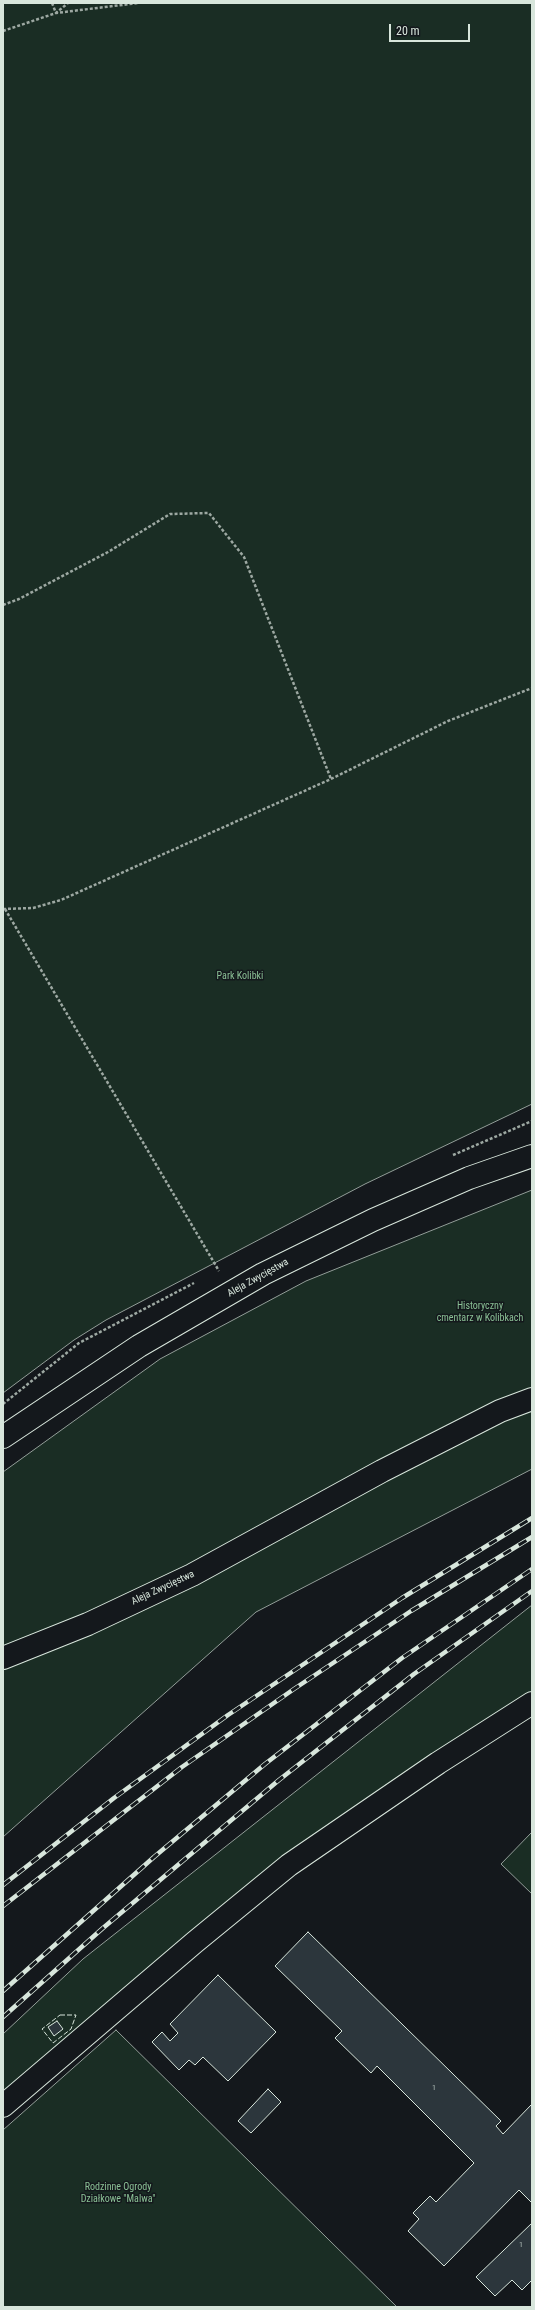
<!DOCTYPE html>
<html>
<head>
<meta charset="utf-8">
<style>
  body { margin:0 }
  #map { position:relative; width:535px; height:2310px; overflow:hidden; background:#14181c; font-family:"Roboto Condensed",sans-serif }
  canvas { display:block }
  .frame { position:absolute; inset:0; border:4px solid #d8e6dc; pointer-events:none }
  .scale { position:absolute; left:389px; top:24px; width:81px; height:18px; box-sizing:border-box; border:2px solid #d8e6dc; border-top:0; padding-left:5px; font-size:12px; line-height:14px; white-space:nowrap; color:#d8e6dc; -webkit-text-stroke:3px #14181c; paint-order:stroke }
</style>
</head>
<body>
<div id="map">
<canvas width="535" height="2310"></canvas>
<div class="frame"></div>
<div class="scale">20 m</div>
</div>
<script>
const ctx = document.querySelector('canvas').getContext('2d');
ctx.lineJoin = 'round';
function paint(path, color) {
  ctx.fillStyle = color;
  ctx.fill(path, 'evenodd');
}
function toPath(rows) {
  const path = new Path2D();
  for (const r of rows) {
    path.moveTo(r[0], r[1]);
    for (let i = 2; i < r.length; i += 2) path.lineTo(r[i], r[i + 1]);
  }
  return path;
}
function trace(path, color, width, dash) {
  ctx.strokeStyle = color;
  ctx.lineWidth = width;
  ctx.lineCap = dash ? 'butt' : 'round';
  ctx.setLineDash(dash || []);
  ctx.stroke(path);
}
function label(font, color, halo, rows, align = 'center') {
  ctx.font = font + ' "Roboto Condensed",sans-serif';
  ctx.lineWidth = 3;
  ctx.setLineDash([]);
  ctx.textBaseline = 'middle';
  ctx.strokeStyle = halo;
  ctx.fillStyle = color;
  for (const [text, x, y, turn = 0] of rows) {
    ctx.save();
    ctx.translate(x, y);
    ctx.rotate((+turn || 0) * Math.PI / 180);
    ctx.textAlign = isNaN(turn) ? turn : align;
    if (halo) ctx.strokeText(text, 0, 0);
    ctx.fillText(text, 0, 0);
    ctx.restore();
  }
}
const green = toPath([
  [3,3,532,3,532,1104,365,1184,106,1320,74,1340,3,1393,3,3],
  [532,1190,532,1469,256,1612,3,1837,3,1472,160,1359,306,1281,532,1190],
  [532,1605,532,1696,461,1739,3,2101,3,2034,83,1959,532,1605],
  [532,1832,532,1894,501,1864,532,1832],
  [116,2030,397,2307,3,2307,3,2130,116,2030]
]);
paint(green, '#1a2d24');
trace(green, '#939e99', 1);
const building = toPath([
  [308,1932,501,2121,496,2126,503,2134,532,2104,532,2203,519,2190,444,2266,408,2231,419,2219,413,2213,430,2196,436,2202,474,2163,377,2066,371,2073,335,2038,342,2031,275,1966,308,1932],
  [218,1975,276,2032,228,2081,203,2057,195,2065,189,2060,179,2070,152,2042,162,2032,170,2041,178,2033,170,2024,218,1975],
  [57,2021,63,2029,54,2036,48,2027,57,2021],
  [268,2089,281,2102,251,2133,238,2121,268,2089],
  [532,2223,532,2280,522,2290,512,2280,495,2296,476,2277,532,2223]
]);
paint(building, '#2c363c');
trace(building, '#d8e6dc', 1);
const minor = toPath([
  [3,2106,195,1942,289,1865,438,1763,532,1703]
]);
const major = toPath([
  [3,1437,139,1346,263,1274,373,1220,469,1178,532,1156],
  [3,1658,88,1624,192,1575,382,1471,500,1411,532,1399]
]);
trace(minor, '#d8e6dc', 24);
trace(major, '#d8e6dc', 24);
trace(toPath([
  [52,3,56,13,68,3],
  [3,31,56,13,138,3],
  [3,605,19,599,108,552,170,514,209,513,244,557,331,779],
  [3,909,33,908,61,900,331,779,448,721,532,688],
  [5,909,219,1271],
  [453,1155,532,1121],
  [3,1404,79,1343,194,1283]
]), '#9da8a2', 2.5, [3, 2]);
trace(minor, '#14181c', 22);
trace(major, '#14181c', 22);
const rail = toPath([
  [3,1885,114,1798,228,1715,402,1598,532,1518],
  [3,1906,182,1767,294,1689,411,1611,532,1537],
  [3,1991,154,1857,265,1764,402,1658,532,1569],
  [3,2017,103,1928,279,1780,414,1674,532,1591]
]);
trace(rail, '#d8e6dc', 4.5);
trace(rail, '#14181c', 3, [9]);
trace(toPath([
  [60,2015,76,2015,71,2029,53,2043,42,2029,60,2015]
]), '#d8e6dc', 1, [5, 2]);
label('8px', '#adbab4', null, [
  ["1",434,2088],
  ["1",521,2245]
]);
label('10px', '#8ac095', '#14181c', [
  ["Park Kolibki",240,976],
  ["Historyczny",480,1306],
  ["cmentarz w Kolibkach",480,1318],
  ["Rodzinne Ogrody",118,2187],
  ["Działkowe \"Malwa\"",118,2199]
]);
label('10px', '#d8e6dc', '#14181c', [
  ["Aleja Zwycięstwa",258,1278,-29],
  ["Aleja Zwycięstwa",163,1588,-25]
]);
</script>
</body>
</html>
